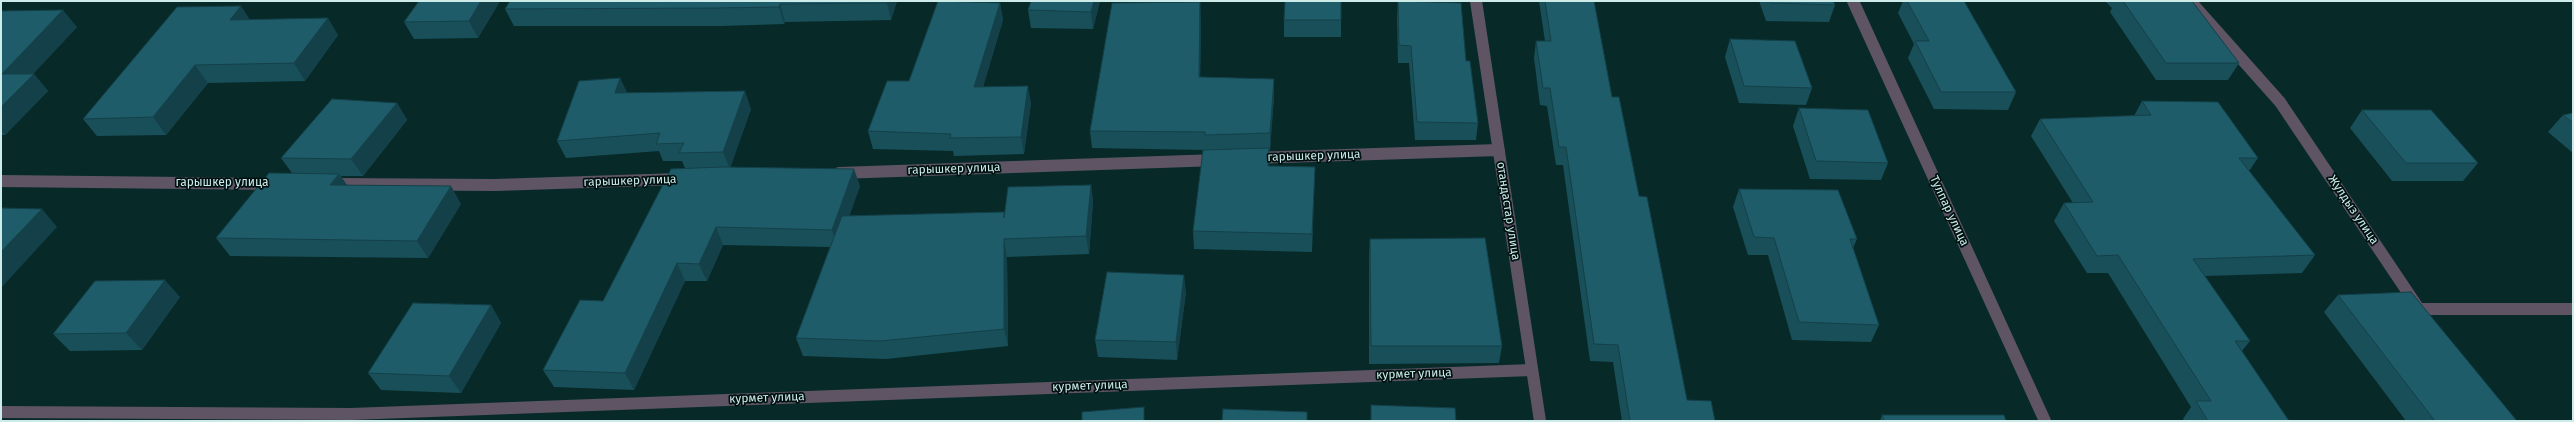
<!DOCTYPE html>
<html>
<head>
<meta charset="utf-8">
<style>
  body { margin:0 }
  #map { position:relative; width:2574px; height:422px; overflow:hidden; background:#072a29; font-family:"Fira Sans",sans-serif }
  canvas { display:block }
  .frame { position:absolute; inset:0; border:2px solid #ccebe9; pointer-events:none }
</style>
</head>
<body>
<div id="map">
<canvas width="2574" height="422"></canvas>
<div class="frame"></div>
</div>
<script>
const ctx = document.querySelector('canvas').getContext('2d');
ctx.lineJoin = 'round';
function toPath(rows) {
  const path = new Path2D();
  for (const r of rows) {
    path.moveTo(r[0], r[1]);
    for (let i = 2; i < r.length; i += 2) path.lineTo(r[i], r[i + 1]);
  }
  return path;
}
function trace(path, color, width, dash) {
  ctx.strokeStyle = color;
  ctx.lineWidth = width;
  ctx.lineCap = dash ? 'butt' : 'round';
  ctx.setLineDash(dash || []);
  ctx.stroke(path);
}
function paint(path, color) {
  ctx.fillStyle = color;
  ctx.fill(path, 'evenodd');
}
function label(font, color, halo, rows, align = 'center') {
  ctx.font = font + ' "Fira Sans",sans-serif';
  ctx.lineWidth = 3.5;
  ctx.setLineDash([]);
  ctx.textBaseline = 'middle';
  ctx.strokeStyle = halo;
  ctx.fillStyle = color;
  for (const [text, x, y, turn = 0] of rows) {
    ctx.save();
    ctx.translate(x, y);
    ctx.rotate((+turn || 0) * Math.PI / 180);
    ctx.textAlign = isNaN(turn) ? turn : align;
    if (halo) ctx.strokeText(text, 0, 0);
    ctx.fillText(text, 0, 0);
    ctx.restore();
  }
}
trace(toPath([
  [1476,1,1540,421],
  [1853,1,2045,421],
  [2190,1,2280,102,2417,306],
  [1252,158,1499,150],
  [839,173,1218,160],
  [1,181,277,184],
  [331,184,495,185,680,179],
  [2419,309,2573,309],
  [1,412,351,414,1532,370]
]), '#5e5464', 12);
paint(toPath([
  [419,1,500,1,478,38,414,39,404,22],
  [897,1,891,20,785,22,784,24,722,26,514,26,505,9],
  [1031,1,1100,1,1093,29,1031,28,1028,10],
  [1398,1,1466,61,1478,123,1476,140,1415,140,1409,63,1398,63,1397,18],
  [1539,1,1594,1,1612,97,1639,196,1687,400,1715,421,1622,421,1613,362,1590,361,1563,165,1556,165,1547,106,1540,105,1534,58,1536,41,1545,41],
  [1759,1,1833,1,1835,5,1829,22,1766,21],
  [1903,1,1964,1,2016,92,2008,110,1934,109,1908,58,1914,44,1898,13],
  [2105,1,2192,1,2239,63,2228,80,2156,80,2110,12,2112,8],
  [1000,3,1003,20,983,87,1031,103,1024,154,954,156,953,151,873,149,868,131,909,81],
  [1,11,77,27,33,74,34,74,48,91,5,135,1,135],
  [250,19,338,35,305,81,208,83,166,135,97,136,83,119],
  [1201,19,1200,77,1274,79,1274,96,1270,150,1269,151,1269,166,1315,167,1312,252,1194,249,1193,231,1205,150,1092,148,1090,131],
  [1284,20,1341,20,1341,37,1284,37],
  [1730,39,1812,88,1806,105,1739,103,1725,57],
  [620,78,627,93,751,109,730,167,860,186,849,216,1004,214,1091,185,1093,202,1089,254,1007,257,1008,346,886,359,803,356,796,338,830,247,723,245,707,281,685,281,634,390,554,387,543,370,603,301,685,168,682,161,663,161,659,151,566,158,557,141],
  [2142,101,2258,158,2249,171,2315,255,2302,273,2205,276,2250,341,2242,351,2289,421,2184,421,2183,419,2191,407,2108,273,2087,273,2054,221,2064,203,2073,203,2031,136,2040,119,2134,116],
  [397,103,407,120,363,176,341,176,347,185,461,204,428,258,230,256,216,238,292,173,281,158],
  [1799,108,1888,163,1881,180,1810,179,1793,126],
  [2362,110,2478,163,2463,181,2392,181,2350,128],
  [2573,113,2573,153,2548,132,2563,115],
  [1739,189,1857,239,1853,248,1879,325,1871,342,1792,340,1768,255,1748,255,1733,207],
  [1370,239,1502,346,1499,363,1369,364,1369,256],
  [1186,292,1177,360,1098,357,1095,340],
  [2338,295,2517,421,2406,421,2324,312],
  [180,297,142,350,70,351,53,334],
  [491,305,501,323,461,393,381,390,368,373],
  [1882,415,2006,421,1880,421]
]), '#194f59');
paint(toPath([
  [481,1,500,1,478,38,469,21],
  [887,1,897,1,891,20,887,3],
  [1094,1,1100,1,1093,29,1091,12],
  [1200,2,1201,19,1200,94,1199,77],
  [1000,3,1003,20,978,104,974,87],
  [780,4,785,22,784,24,779,7],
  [241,6,252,23,230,20],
  [63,10,77,27,18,90,34,74,48,91,5,135,1,130,2,74],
  [328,18,338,35,305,81,294,63],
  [195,65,208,83,166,135,153,117],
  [620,78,628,96,615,93],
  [1274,79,1274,96,1270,150,1270,133],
  [1028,86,1031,103,1024,154,1021,137],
  [745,91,751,109,730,169,723,152],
  [397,103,407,120,363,176,351,159],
  [1269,148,1269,166,1268,184,1268,166],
  [854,169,860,186,838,248,832,230],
  [339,174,351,191,330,185],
  [1091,185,1093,202,1089,254,1086,236],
  [451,186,461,204,428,258,417,241],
  [42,209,57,227,1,288,1,252],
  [716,227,723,245,707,281,699,264],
  [1004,239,1007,257,1008,346,1004,329],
  [677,263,685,281,634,390,625,373],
  [1184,275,1186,292,1177,360,1176,342],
  [165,280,180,297,142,350,126,333],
  [491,305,501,323,461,393,449,376]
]), '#144049');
const building = toPath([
  [419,1,481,1,469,21,404,22,419,1],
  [510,1,887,1,887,3,780,4,779,7,716,8,505,9,510,1],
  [938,1,1000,3,974,87,1028,86,1021,137,950,138,951,134,868,131,887,81,909,81,938,1],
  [1031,1,1094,1,1091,12,1028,10,1031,1],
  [1285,1,1341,1,1341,20,1284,20,1285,1],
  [1398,1,1461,3,1466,61,1470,61,1478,123,1417,122,1411,46,1399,45,1398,1],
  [1545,1,1594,1,1612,97,1619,97,1639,196,1647,197,1687,400,1711,401,1715,421,1630,421,1618,345,1594,344,1566,147,1559,147,1550,88,1543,88,1536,41,1551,41,1545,1],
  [1770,1,1833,1,1835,5,1771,3,1770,1],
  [1907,1,1964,1,2016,92,1941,92,1915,41,1929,41,1907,1],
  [2123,1,2192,1,2239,63,2166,63,2123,1],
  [1200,2,1199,77,1274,79,1270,133,1205,135,1205,132,1090,131,1112,3,1200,2],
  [241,6,230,20,328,18,294,63,195,65,153,117,83,119,177,7,241,6],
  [63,10,2,74,34,74,1,107,1,11,63,10],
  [1730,39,1795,41,1812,88,1744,86,1730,39],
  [620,78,615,93,745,91,723,152,679,153,684,143,656,144,660,133,557,141,579,81,620,78],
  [332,99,397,103,351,159,281,158,332,99],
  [2142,101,2218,102,2258,158,2239,158,2315,255,2193,259,2250,341,2235,341,2289,421,2208,421,2196,401,2211,401,2118,255,2097,256,2064,203,2093,202,2040,119,2151,115,2142,101],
  [1799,108,1868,110,1888,163,1816,161,1799,108],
  [2362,110,2431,110,2478,163,2406,163,2362,110],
  [2573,113,2573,123,2563,115,2573,113],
  [1269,148,1268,166,1315,167,1312,234,1193,231,1203,150,1269,148],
  [722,167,854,169,832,230,716,227,699,264,677,263,625,373,543,370,580,300,603,301,671,169,722,167],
  [269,173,339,174,330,185,451,186,417,241,216,238,269,173],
  [1091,185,1086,236,1004,239,1004,329,880,341,796,338,842,216,1004,212,1004,218,1008,187,1091,185],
  [1739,189,1838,190,1857,239,1850,239,1879,325,1799,322,1774,238,1754,237,1739,189],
  [1,208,42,209,1,252,1,208],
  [1485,238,1502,346,1371,346,1370,239,1485,238],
  [1107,272,1184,275,1176,342,1095,340,1107,272],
  [165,280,126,333,53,334,95,281,165,280],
  [2411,292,2517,421,2435,421,2338,295,2411,292],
  [413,303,491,305,449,376,368,373,413,303],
  [1371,405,1455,408,1456,421,1371,421,1371,405],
  [1144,407,1144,421,1082,421,1082,412,1144,407],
  [1223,409,1307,412,1307,421,1222,421,1223,409],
  [1882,415,2004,415,2006,421,1884,421,1882,415]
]);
paint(building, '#1d5c68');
trace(building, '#144049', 1);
label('12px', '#ccebe9', '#011', [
  ["гарышкер улица",1314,156,-2],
  ["гарышкер улица",954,169,-2],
  ["гарышкер улица",630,181,-2],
  ["гарышкер улица",222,183],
  ["Жулдыз улица",2353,210,56],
  ["отандастар улица",1508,211,81],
  ["Тулпар улица",1949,211,65],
  ["курмет улица",1414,374,-2],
  ["курмет улица",1090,386,-2],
  ["курмет улица",767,398,-2]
]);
</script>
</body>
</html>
